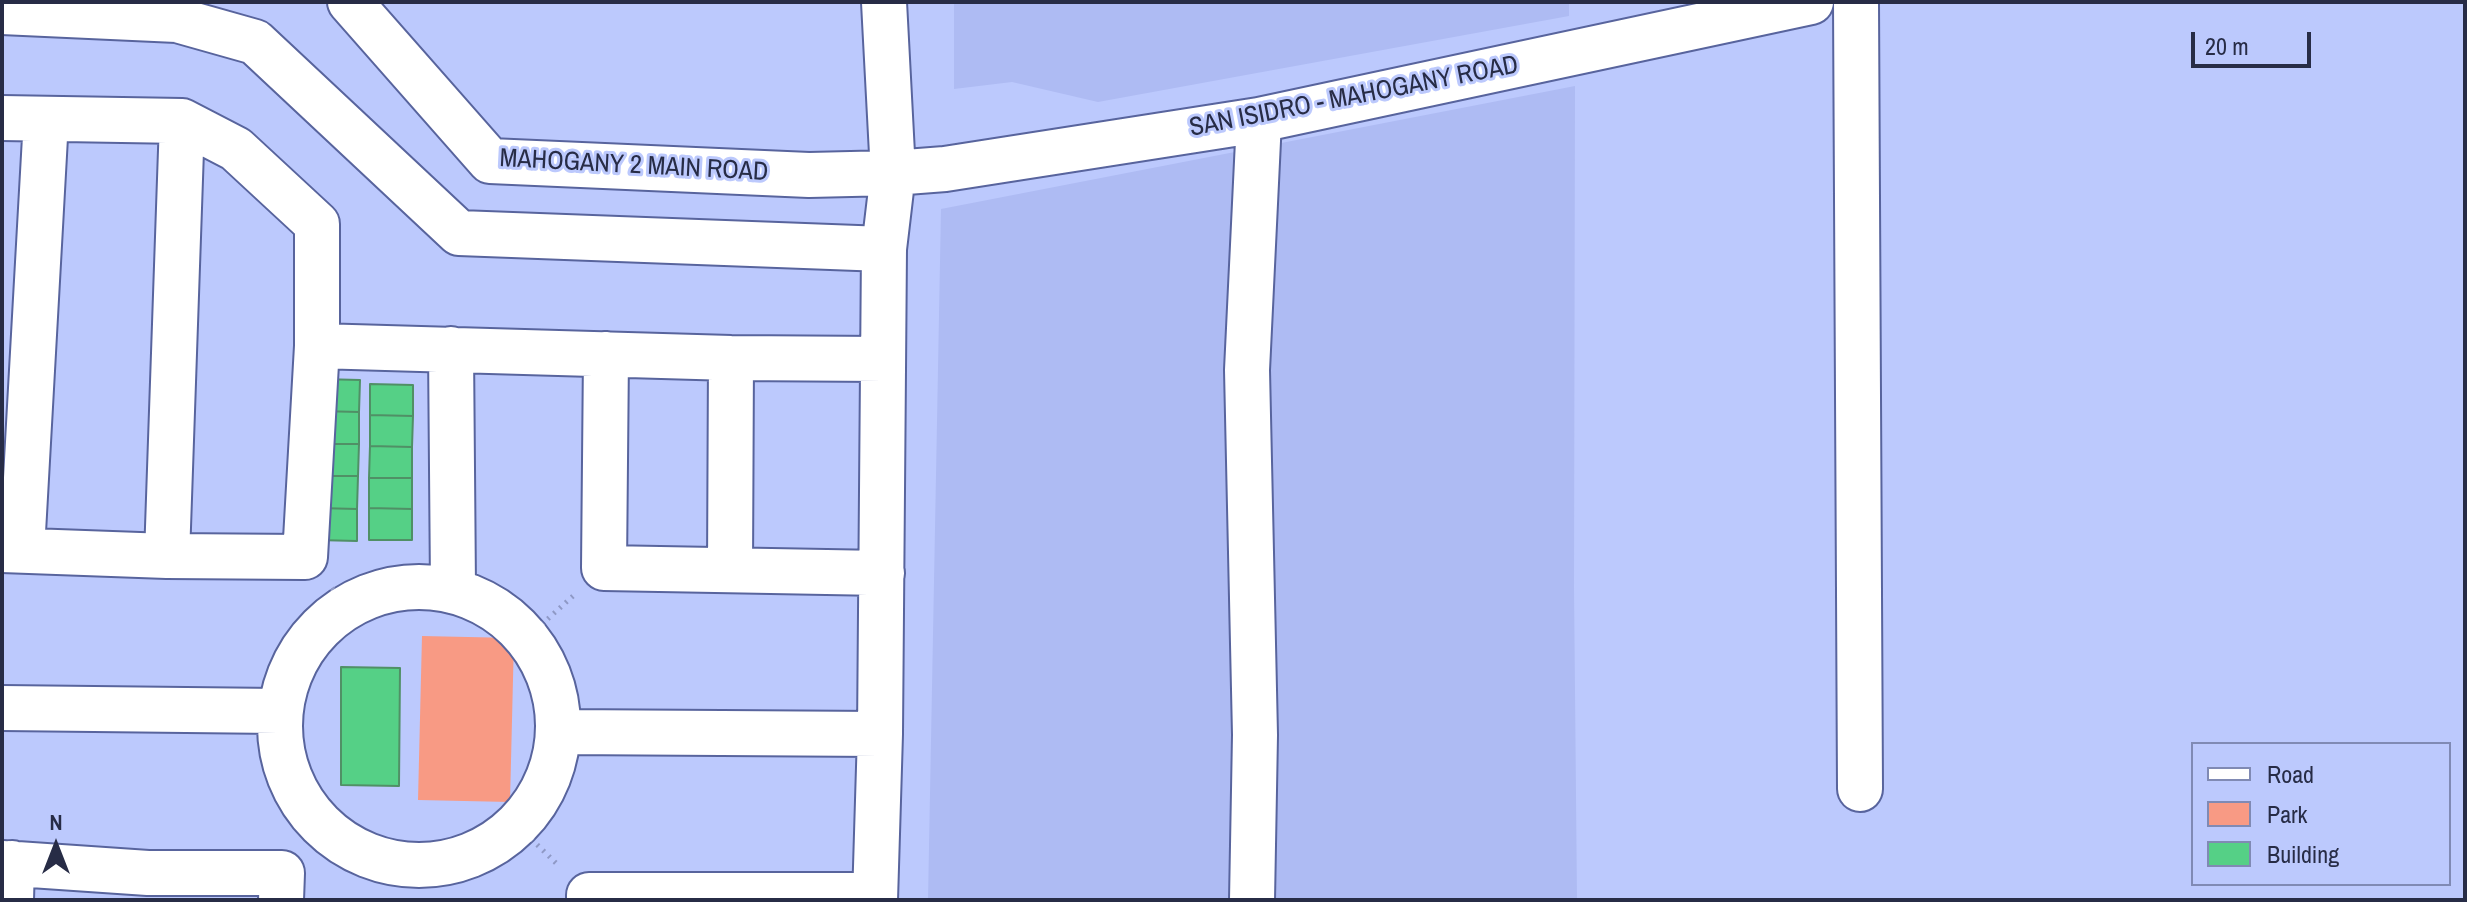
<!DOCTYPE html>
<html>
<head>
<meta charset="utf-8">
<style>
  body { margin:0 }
  #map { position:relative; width:2467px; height:902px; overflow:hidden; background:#bcc9fd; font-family:"Archivo Narrow",sans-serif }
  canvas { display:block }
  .frame { position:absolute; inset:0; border:4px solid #272c46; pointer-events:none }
  .legend { position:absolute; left:2191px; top:742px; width:260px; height:144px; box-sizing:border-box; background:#bcc9fd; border:2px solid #808ab4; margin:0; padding:10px 14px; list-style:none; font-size:24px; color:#272c46 }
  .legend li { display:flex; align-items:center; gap:16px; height:40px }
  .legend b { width:40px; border:2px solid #808ab4 }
  .north { position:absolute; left:16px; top:806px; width:80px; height:80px; -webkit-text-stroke:6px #bcc9fd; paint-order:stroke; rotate:0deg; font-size:22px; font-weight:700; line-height:32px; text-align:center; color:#272c46 }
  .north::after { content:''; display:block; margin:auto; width:28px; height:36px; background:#272c46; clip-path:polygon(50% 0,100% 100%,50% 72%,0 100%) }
  .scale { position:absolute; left:2191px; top:32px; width:120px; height:36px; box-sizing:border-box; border:4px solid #272c46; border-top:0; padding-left:10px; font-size:24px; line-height:28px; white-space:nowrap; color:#272c46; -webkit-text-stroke:6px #bcc9fd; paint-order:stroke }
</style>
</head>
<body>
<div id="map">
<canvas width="2467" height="902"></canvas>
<div class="frame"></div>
<ul class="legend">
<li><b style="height:10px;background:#fff"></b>Road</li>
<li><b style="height:22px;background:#f89a84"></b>Park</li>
<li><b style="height:22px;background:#55d086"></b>Building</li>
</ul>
<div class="north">N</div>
<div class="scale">20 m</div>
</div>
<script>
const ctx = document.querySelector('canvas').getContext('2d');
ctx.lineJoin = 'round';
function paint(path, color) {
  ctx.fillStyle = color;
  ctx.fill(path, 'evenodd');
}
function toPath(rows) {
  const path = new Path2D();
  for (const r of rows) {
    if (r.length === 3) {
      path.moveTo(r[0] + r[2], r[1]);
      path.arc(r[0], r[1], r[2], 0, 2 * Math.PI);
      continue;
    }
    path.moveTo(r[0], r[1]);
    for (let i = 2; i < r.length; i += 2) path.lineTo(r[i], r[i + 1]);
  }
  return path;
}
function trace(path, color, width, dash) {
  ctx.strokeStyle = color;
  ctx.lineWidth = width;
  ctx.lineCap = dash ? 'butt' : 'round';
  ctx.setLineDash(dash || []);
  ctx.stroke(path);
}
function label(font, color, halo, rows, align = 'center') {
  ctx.font = font + ' "Archivo Narrow",sans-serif';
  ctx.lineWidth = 6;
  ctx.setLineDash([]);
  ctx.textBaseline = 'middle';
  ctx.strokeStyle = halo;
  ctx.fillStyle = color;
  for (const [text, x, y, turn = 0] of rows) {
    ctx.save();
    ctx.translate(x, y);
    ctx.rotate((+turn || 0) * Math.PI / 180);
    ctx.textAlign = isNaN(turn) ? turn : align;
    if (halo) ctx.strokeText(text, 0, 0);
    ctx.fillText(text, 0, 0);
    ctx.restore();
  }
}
paint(toPath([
  [954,2,1569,2,1569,16,1098,102,1012,82,954,89],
  [1575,86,1574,587,1577,900,928,900,941,209]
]), '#aebbf3');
paint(toPath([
  [422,636,514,638,510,802,418,800]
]), '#f89a84');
const building = toPath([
  [320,379,360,380,359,412,319,411,320,379],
  [370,384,413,385,413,416,370,415,370,384],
  [319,411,359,412,359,444,318,444,319,411],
  [370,415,413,416,412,447,370,446,370,415],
  [318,444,359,444,358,476,318,476,318,444],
  [370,446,412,447,412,478,369,478,370,446],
  [318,476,358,476,357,509,318,508,318,476],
  [369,478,412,478,412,509,369,508,369,478],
  [318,508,357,509,357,541,317,540,318,508],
  [369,508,412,509,412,540,369,540,369,508],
  [341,667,400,668,399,786,341,785,341,667]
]);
paint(building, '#55d086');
trace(building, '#509066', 2);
const minor = toPath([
  [350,2,490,161,809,175,893,173,945,169,1259,120,1811,2],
  [1856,2,1860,789],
  [2,12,177,20,255,42,459,233,884,249],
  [2,118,182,121,236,149,317,224,317,346,305,557,167,556,2,550],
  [317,346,731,358,883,359],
  [451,349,453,588],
  [606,354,604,568,882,573],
  [22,550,46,119],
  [167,556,182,121],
  [730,569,731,358],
  [419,726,139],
  [2,708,278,711],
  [563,732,880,734],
  [2,863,148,873,282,873,281,900],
  [11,900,12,863],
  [589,900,589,895,875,895],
  [875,900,880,734,884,249,893,173,884,2],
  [1252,900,1255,735,1247,370,1259,120]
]);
trace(minor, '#58649d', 48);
trace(toPath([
  [332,588,346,605],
  [530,635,573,596],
  [520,828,560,867],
  [309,843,321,829]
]), '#8f99c6', 5, [2, 6]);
trace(minor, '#fff', 44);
label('26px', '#272c46', '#bcc9fd', [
  ["SAN ISIDRO - MAHOGANY ROAD",1354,97,-11],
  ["MAHOGANY 2 MAIN ROAD",634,166,3]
]);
</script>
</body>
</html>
